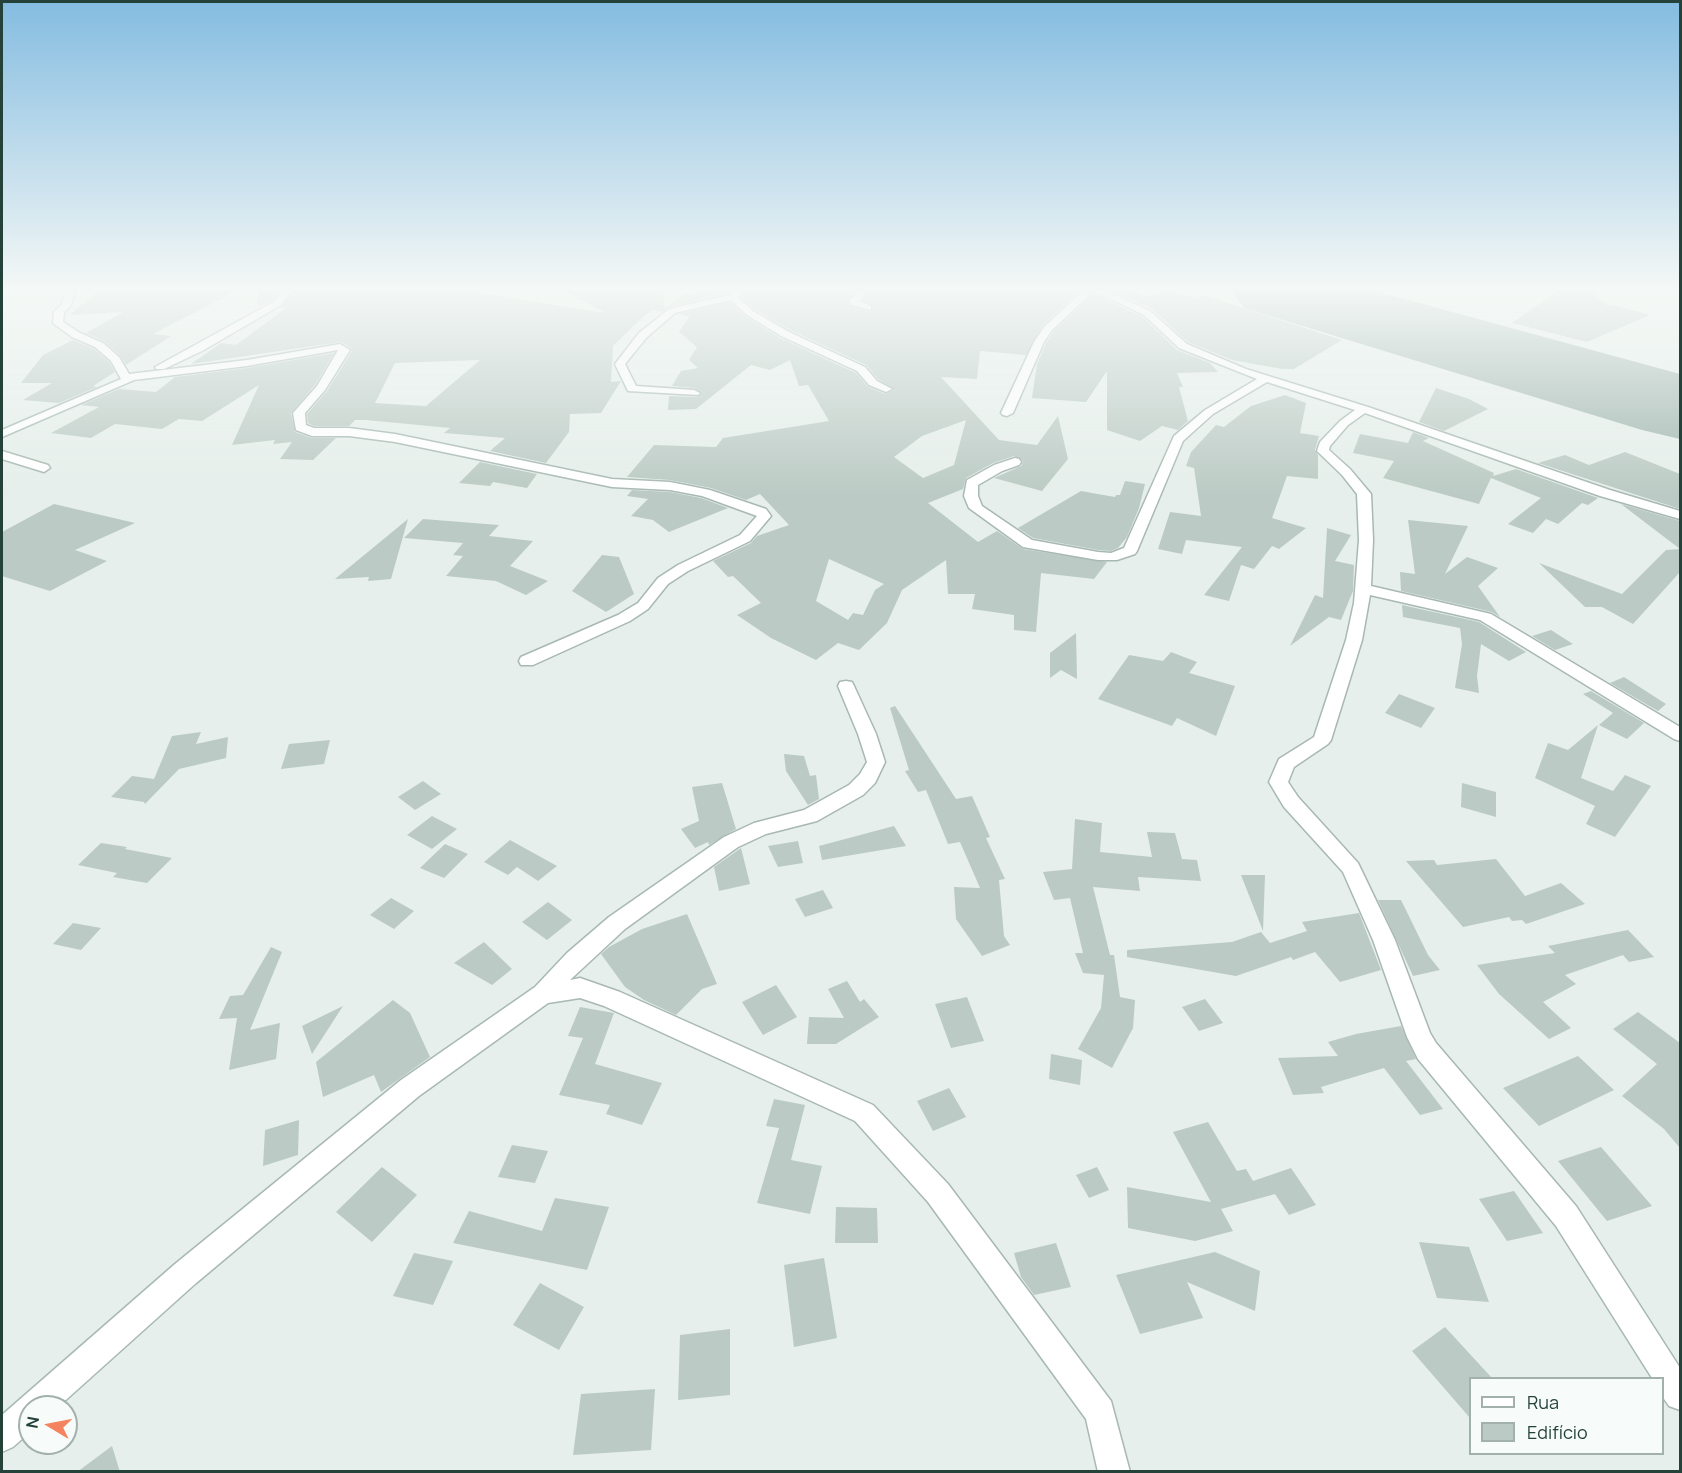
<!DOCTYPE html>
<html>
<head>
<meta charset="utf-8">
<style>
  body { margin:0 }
  #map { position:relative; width:1682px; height:1473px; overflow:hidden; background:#e6efeb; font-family:Manrope,sans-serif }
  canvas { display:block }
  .frame { position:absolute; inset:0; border:3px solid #24423a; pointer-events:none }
  .legend { position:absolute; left:1469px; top:1377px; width:195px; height:78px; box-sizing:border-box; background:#f7fbf9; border:2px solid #a3b1ad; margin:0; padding:8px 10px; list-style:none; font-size:18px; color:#24423a }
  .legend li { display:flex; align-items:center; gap:12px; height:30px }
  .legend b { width:30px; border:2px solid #a3b1ad }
  .north { position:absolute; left:18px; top:1395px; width:60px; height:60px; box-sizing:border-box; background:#f7fbf9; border:2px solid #a3b1ad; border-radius:50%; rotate:280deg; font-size:16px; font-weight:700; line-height:24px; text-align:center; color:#24423a }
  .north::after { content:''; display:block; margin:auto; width:21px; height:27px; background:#f4845f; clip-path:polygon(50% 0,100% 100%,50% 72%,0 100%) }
</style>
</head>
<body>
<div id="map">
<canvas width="1682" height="1473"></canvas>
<div class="frame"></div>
<ul class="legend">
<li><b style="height:8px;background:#fff"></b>Rua</li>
<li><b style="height:16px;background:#bbcac4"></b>Edifício</li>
</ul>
<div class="north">N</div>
</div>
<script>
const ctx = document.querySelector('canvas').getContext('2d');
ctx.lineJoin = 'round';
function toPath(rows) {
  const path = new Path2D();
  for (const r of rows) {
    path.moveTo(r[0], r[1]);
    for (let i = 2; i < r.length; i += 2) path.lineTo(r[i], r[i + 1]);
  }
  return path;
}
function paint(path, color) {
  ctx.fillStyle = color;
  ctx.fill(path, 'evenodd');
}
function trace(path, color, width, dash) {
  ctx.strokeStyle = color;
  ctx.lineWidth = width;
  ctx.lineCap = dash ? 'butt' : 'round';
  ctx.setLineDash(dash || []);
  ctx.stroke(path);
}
paint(toPath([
  [1231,290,1372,290,1680,374,1680,439,1642,430,1244,308,1231,290]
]), '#a2b6b0');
paint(toPath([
  [99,290,238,290,153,334,171,336,126,365,120,355,104,341,86,333,123,312,70,315],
  [258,290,280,290,273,299,261,306,257,306],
  [294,290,462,290,605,313,564,290,663,290,665,308,686,293,693,294,697,290,731,290,729,293,668,307,662,312,653,310,644,316,613,346,611,382,621,381,601,413,570,414,569,432,546,463,490,451,505,438,444,433,450,428,366,420,355,420,349,426,314,426,308,423,307,414,327,391,352,351,351,348,341,342,191,364,221,343,236,345,286,308,281,307],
  [480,360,426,406,375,403,395,363],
  [745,290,853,290,853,295,847,300,850,306,870,312,873,306,863,300,867,290,1080,290,1043,325,1026,355,980,351,977,379,941,377,999,440,1037,445,1058,416,1068,459,1042,491,994,478,1021,466,1023,461,1014,456,993,463,966,478,963,489,928,503,978,542,997,531,1023,549,1107,562,1094,579,1041,573,1036,632,1014,630,1014,615,972,609,975,594,948,594,946,560,902,590,887,623,859,650,838,643,816,660,771,638,737,615,761,603,733,576,728,577,713,561,751,543,757,536,789,525,760,494,746,500,711,488,670,480,627,477,654,445,716,447,723,438,829,421,808,385,799,386,790,360,770,370,751,365,696,409,668,410,669,396,698,397,702,393,694,388,672,386,681,371,698,368,689,360,697,347,679,332,690,316,679,314,730,302,746,317,780,338,856,373,868,387,885,394,894,390,878,379,866,365,790,330,754,309,741,297],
  [966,420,954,465,923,478,894,457,922,436],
  [829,559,884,584,875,590,863,615,853,613,848,620,816,601],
  [1111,290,1134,290,1146,297,1166,290,1195,298,1203,295,1342,340,1294,369,1282,369,1232,360,1188,342,1152,309],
  [1559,290,1589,290,1608,306,1613,305,1650,315,1587,342,1512,323],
  [1094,294,1143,317,1177,350,1210,363,1218,372,1177,373,1183,387,1179,387,1188,421,1178,430,1162,426,1140,441,1107,430,1107,371,1086,402,1032,398,1037,364,1046,343,1054,331],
  [73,340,94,349,109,362,115,372,93,386,97,387,59,403,23,400,52,383,21,383,43,355],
  [334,353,315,385,291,413,295,432,312,438,336,438,313,460,280,459,292,442,273,444,275,440,232,445,259,385,202,421,179,419,162,429,115,424,91,438,51,433,99,407,81,405,119,389,156,392,175,377,247,368],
  [1436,388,1469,399,1488,409,1444,431,1419,422],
  [1285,395,1306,403,1300,433,1319,436,1315,450,1318,455,1318,479,1287,476,1272,518,1306,528,1279,549,1272,546,1254,569,1241,565,1229,601,1204,595,1242,547,1186,540,1182,554,1158,549,1170,512,1201,516,1194,468,1186,466,1191,452,1216,425,1224,427,1251,406],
  [1413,432,1429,438,1423,441,1494,473,1493,476,1516,469,1598,498,1588,505,1582,503,1558,524,1546,519,1533,533,1508,524,1541,498,1491,478,1479,504,1383,478,1394,461,1353,453,1360,434,1408,443],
  [1625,452,1680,474,1680,509,1538,463,1565,455,1589,465],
  [480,462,537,474,527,488,493,482,490,486,459,483],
  [1125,481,1145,484,1139,508,1127,537,1118,548,1111,551,1098,550,1033,538,1018,528,1081,491,1115,497,1116,495,1120,495],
  [632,490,670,492,701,498,728,508,669,532,653,520,631,516,648,499,627,496],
  [54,504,135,523,75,550,107,561,50,591,2,576,2,532],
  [1621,504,1680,521,1680,572,1633,624,1602,607,1585,607,1539,563,1622,594,1666,550,1680,549],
  [408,519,391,579,368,581,369,577,335,579],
  [423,519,499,525,489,536,533,541,510,566,548,581,526,595,496,581,446,576,463,556,453,555,463,543,404,538],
  [1408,520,1468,526,1445,574,1467,557,1498,568,1478,586,1500,617,1492,612,1401,591,1400,572,1415,574],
  [1327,528,1351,535,1335,561,1354,565,1353,591,1341,620,1329,617,1290,646,1315,595,1323,598],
  [602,555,619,557,634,594,606,612,572,591],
  [1402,605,1479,622,1526,652,1509,661,1481,644,1477,676,1479,693,1455,688,1462,644,1460,628,1403,617],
  [1551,630,1573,644,1555,650,1532,636],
  [1076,633,1077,679,1061,670,1050,678,1050,653],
  [1171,652,1197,662,1189,673,1235,686,1216,736,1177,718,1172,726,1098,699,1129,655,1163,661],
  [1624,677,1666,704,1658,711,1610,683],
  [1591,691,1644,723,1627,739,1599,725,1613,713,1583,694],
  [1399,694,1435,708,1421,728,1385,713],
  [895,706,956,799,972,796,990,837,986,838,1005,879,999,880,1004,936,1010,945,982,956,956,919,954,887,980,888,960,842,948,844,926,790,918,792,905,771,909,770,890,708],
  [1598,725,1581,778,1613,791,1625,775,1651,786,1615,837,1586,824,1595,806,1535,778,1548,743,1568,750],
  [201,732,196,744,228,737,226,758,179,769,145,804,144,802,111,797,132,776,154,779,172,736],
  [330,740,324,764,281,769,289,744],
  [784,754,804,756,810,776,816,775,819,799,808,805,786,771],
  [423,781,441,794,415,810,398,797],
  [722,783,736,829,709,845,708,842,695,848,681,829,699,821,692,787],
  [1462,783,1496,792,1496,817,1461,807],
  [432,816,457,829,432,849,407,835],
  [1075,819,1102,823,1100,852,1152,857,1147,832,1175,833,1182,859,1197,860,1201,881,1138,877,1140,891,1093,887,1110,955,1114,955,1120,997,1135,1000,1133,1028,1112,1068,1078,1049,1101,1008,1104,975,1083,973,1075,953,1083,953,1070,898,1054,900,1043,872,1072,869],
  [894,826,906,846,822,860,819,846],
  [510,840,557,866,538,881,517,867,508,875,484,862],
  [798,841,803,863,778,867,768,846],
  [101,843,127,847,125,849,172,858,147,883,113,877,117,873,78,865],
  [445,844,468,854,444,878,420,868],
  [741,848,750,884,719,891,714,867],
  [1496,859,1525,896,1561,883,1585,904,1526,924,1522,920,1512,921,1509,917,1463,927,1406,861,1434,860,1437,865],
  [1241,875,1265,875,1263,931],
  [823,890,833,908,805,917,795,899],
  [391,898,414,911,394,929,370,915],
  [1378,900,1401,900,1428,955,1440,970,1413,976],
  [548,902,572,920,547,940,522,922],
  [1359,913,1381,970,1340,982,1315,952,1293,960,1291,957,1236,976,1127,957,1127,950,1232,942,1261,932,1270,943,1307,931,1302,922],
  [687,914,717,984,702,989,676,1015,644,1000,625,987,601,954,609,947,642,929],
  [73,923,101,928,81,950,53,944],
  [1628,930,1654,957,1629,962,1623,955,1565,975,1576,984,1543,1002,1571,1028,1549,1039,1499,994,1477,965,1555,953,1548,946],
  [484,942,512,969,492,985,454,963],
  [271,947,282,952,250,1030,280,1023,276,1059,229,1070,237,1018,219,1019,230,996,243,995],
  [847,981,860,1002,864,999,879,1017,836,1044,807,1044,809,1017,844,1018,828,989],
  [776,985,797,1017,763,1035,742,1002],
  [967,997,984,1041,951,1048,935,1004],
  [1205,999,1223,1023,1199,1031,1182,1007],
  [393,1000,410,1013,430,1057,381,1092,374,1075,323,1097,316,1062],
  [343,1006,312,1054,302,1026],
  [580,1007,614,1013,595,1064,662,1083,642,1125,606,1114,610,1105,559,1095,583,1038,568,1036],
  [1638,1012,1680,1043,1680,1148,1664,1129,1622,1096,1657,1064,1613,1029],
  [1401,1026,1416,1059,1406,1061,1443,1109,1420,1115,1384,1068,1321,1087,1324,1093,1293,1095,1278,1058,1338,1056,1328,1042,1356,1034],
  [1051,1054,1082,1060,1080,1085,1049,1079],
  [1578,1056,1614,1090,1539,1126,1503,1088],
  [949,1088,966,1117,933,1131,917,1101],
  [774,1099,805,1105,791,1160,822,1166,810,1214,757,1203,779,1128,766,1126],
  [299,1120,298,1155,263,1166,265,1130],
  [1208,1122,1237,1171,1246,1169,1253,1181,1291,1168,1316,1205,1289,1215,1275,1194,1221,1209,1233,1231,1195,1241,1128,1228,1127,1187,1211,1202,1173,1132],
  [512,1145,548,1151,535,1183,498,1177],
  [1601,1147,1652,1206,1607,1221,1558,1161],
  [382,1167,417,1195,372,1242,336,1212],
  [1097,1167,1109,1190,1089,1198,1076,1175],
  [1514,1191,1543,1233,1507,1241,1479,1199],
  [555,1198,609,1207,587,1270,453,1243,469,1211,542,1231],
  [836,1207,877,1208,878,1243,835,1243],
  [1419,1242,1469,1247,1489,1302,1437,1298],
  [1056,1243,1071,1287,1034,1295,1021,1277,1014,1253],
  [1215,1252,1260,1271,1255,1311,1187,1282,1203,1318,1140,1334,1116,1275],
  [414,1253,453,1261,433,1305,393,1296],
  [824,1258,837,1338,794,1347,784,1265],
  [540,1283,584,1307,559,1350,513,1325],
  [1445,1327,1492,1378,1470,1378,1470,1418,1412,1351],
  [730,1329,730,1395,678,1400,680,1335],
  [655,1389,651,1450,573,1455,581,1394],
  [112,1446,120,1472,77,1472]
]), '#bbcac4');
const minor = toPath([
  [66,290,75,290,71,305,64,313,63,322,80,333,103,343,119,357,129,374,247,360,340,344,350,350,325,390,305,413,306,425,314,428,349,428,395,434,612,479,670,482,710,490,766,509,771,516,750,541,688,571,668,584,648,609,630,621,533,665,521,665,519,661,521,657,618,615,638,603,658,578,678,565,740,535,757,516,702,496,670,490,612,487,395,442,349,436,312,436,296,430,293,413,317,386,338,350,247,366,134,380,2,437,2,430,121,379,111,361,95,347,72,337,53,323,54,312,62,304,66,290],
  [283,290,292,290,281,305,202,351,164,369,156,369,155,367,275,301,283,290],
  [734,290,743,290,738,297,753,311,789,332,865,367,877,381,892,389,886,392,869,385,857,371,781,336,747,315,731,300,675,313,647,337,625,364,636,386,694,390,700,393,698,395,628,391,615,364,639,333,669,309,730,295,734,290],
  [855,290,865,290,864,297,859,301,871,306,871,310,852,305,849,300,855,296,855,290],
  [1084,290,1105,290,1150,311,1187,344,1246,369,1368,407,1610,490,1680,511,1680,519,1600,496,1365,413,1348,425,1330,446,1329,450,1350,469,1371,494,1373,540,1371,586,1491,614,1680,727,1680,741,1674,739,1480,620,1370,595,1362,640,1331,740,1328,744,1294,767,1288,782,1298,797,1358,863,1395,940,1430,1033,1436,1043,1576,1206,1680,1368,1680,1410,1669,1406,1662,1396,1662,1378,1652,1378,1556,1226,1418,1059,1407,1037,1373,940,1343,872,1284,807,1269,782,1279,759,1314,737,1346,640,1354,603,1359,540,1357,494,1342,475,1317,451,1320,442,1340,421,1355,410,1267,382,1213,414,1183,441,1137,551,1135,554,1117,560,1098,560,1023,547,969,508,964,496,967,480,994,465,1015,458,1019,459,1021,462,1019,465,1002,471,978,485,978,496,982,506,1032,540,1098,552,1111,553,1124,548,1174,436,1205,410,1257,379,1179,348,1144,315,1094,291,1052,330,1044,342,1013,413,1007,416,1003,415,1001,413,1034,342,1045,326,1084,290],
  [2,451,48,465,50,468,44,472,2,459,2,451],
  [846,681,852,682,854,686,876,734,885,762,875,783,863,795,817,821,766,834,738,847,625,929,570,980,580,978,620,992,873,1105,948,1184,1111,1401,1130,1472,1098,1472,1086,1419,928,1202,855,1121,604,1006,580,998,548,1003,419,1096,195,1284,58,1407,30,1407,30,1432,13,1447,2,1452,2,1415,175,1264,401,1080,535,987,567,953,609,917,724,837,754,823,804,810,849,785,860,774,867,762,858,734,838,686,840,682,846,681]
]);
trace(minor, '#a8b8b2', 3);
paint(minor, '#fff');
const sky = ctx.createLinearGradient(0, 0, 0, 496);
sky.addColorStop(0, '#84bce0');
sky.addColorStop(0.58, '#f4f8f6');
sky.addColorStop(1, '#f4f8f600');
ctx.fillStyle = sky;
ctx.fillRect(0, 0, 1682, 496);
</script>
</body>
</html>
